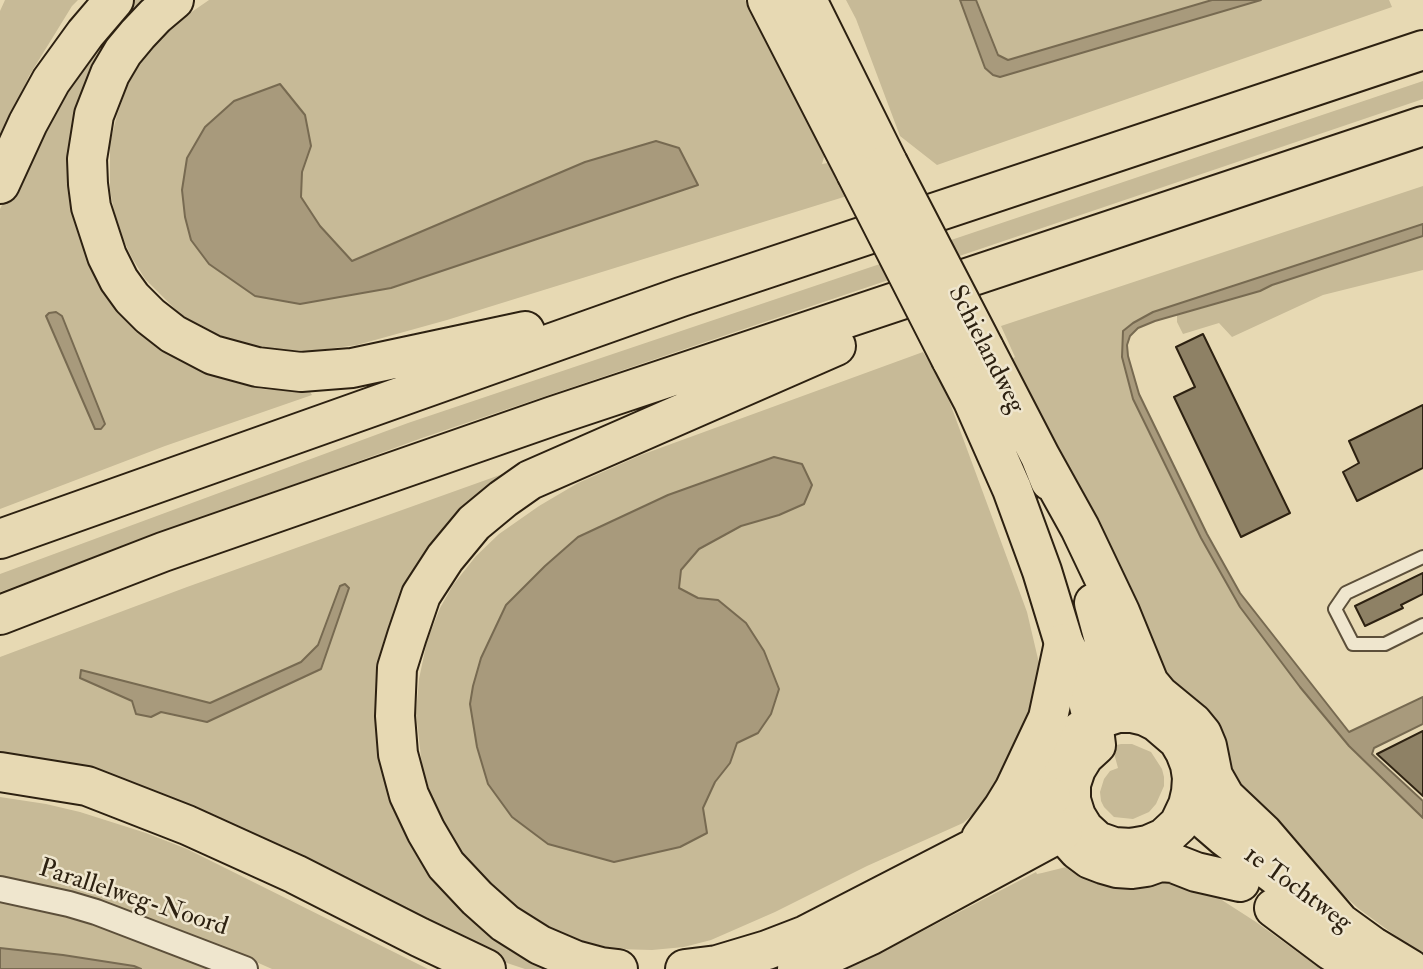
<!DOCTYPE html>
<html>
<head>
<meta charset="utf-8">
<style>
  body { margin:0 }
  canvas { display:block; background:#e7d9b3 }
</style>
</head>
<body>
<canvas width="1423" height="969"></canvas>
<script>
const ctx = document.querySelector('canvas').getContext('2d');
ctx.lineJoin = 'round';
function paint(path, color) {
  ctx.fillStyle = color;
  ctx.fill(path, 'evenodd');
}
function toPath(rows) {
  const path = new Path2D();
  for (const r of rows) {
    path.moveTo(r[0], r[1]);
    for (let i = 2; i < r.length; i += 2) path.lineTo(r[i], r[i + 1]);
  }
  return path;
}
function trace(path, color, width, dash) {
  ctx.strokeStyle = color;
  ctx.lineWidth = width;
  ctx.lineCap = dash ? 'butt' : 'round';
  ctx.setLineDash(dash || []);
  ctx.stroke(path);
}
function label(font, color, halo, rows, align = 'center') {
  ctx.font = font + ' "IM FELL Double Pica",serif';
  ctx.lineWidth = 5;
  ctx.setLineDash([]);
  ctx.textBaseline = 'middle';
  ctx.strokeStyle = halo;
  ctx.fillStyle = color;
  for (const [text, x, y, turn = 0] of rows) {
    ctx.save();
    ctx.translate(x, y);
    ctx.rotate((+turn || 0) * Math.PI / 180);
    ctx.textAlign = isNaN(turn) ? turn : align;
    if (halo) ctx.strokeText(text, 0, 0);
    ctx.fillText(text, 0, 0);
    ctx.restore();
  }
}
paint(toPath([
  [5,0,78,0,72,6,29,76,0,139,0,11],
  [133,0,156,0,79,204,201,369,234,382,261,389,310,392,312,395,165,446,0,509,0,209,52,105,112,21],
  [209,0,745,0,769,42,825,154,822,164,828,163,847,196,447,320,357,345,312,351,273,350,243,344,205,330,181,315,145,279,132,258,123,239,114,211,110,190,110,143,117,115,127,87,140,63,163,35,183,18],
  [279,84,311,146,302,172,301,197,320,226,352,261,585,162,656,141,300,304,209,264,191,240,185,217,182,190,187,158,234,101],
  [846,0,960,0,985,68,1000,77,1261,0,1389,0,1392,7,937,165,900,136,856,19],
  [976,0,1212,0,1008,60,998,55],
  [1423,81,1423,99,422,438,0,592,0,574,408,423],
  [1423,186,1423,224,1153,312,1123,331,1133,399,1201,538,1240,607,1300,687,1349,746,1423,818,1423,953,1400,939,1359,909,1254,815,1166,688,1060,458,1012,359,1015,357,1001,326],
  [1423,236,1423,270,1323,295,1232,337,1219,323,1183,334,1177,322,1177,315,1260,291,1272,285],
  [923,352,943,384,1027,612,1042,676,1030,729,994,796,963,823,867,866,775,912,711,940,684,947,652,950,617,949,589,943,568,936,541,923,514,905,491,886,468,862,450,837,433,802,422,766,416,713,419,679,427,641,440,608,453,585,476,556,499,534,539,506,578,483,641,455],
  [668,495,779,515,741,526,699,549,681,570,679,588,698,598,718,600,737,743,730,763,715,782,703,808,548,844,512,817,488,784,477,747,470,704,481,658,506,605,545,566,578,537],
  [525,466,413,593,403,810,568,969,525,969,495,959,0,765,0,657,187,587],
  [340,586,349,588,321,669,207,722,161,712,137,714,132,701,81,670,210,703,301,662,318,645],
  [1121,744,1132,744,1151,752,1162,769,1164,777,1164,786,1156,804,1149,812,1133,819,1114,817,1104,807,1101,801,1100,792,1104,779,1110,771,1118,768,1112,746],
  [0,797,46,804,80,812,146,833,187,849,428,969,272,969,245,957,0,879],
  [1066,867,1160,878,1211,893,1256,922,1321,969,847,969,869,959,1036,872,1037,874,1042,873],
  [0,901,93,923,222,969,141,969,134,966,63,955,0,948]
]), '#c7ba97');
const water = toPath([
  [960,0,976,0,998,55,1008,60,1212,0,1261,0,1000,77,993,75,985,68,960,0],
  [280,84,305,115,311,146,302,172,301,197,320,226,352,261,585,162,656,141,679,148,698,185,391,288,300,304,255,296,209,264,191,240,185,217,182,190,187,158,205,127,234,101,280,84],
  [1423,224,1423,236,1272,285,1260,291,1155,321,1138,328,1130,336,1127,345,1128,356,1139,394,1207,534,1240,593,1349,732,1423,697,1423,724,1374,748,1372,754,1423,801,1423,818,1349,746,1300,687,1240,607,1201,538,1133,399,1122,357,1123,331,1133,323,1153,312,1423,224],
  [56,312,62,316,105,424,101,429,95,429,46,316,49,313,56,312],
  [774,457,802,464,812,485,804,504,779,515,741,526,699,549,681,570,679,588,698,598,718,600,746,623,764,651,779,689,771,714,758,733,737,743,730,763,715,782,703,808,707,833,680,847,614,862,548,844,512,817,488,784,477,747,470,704,473,686,481,658,506,605,545,566,578,537,668,495,774,457],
  [345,584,349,588,321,669,207,722,161,712,151,717,136,714,132,701,80,678,81,670,210,703,301,662,318,645,340,586,345,584],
  [0,948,63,955,134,966,141,969,0,969,0,948]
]);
paint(water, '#a89a7c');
trace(water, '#776a51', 2);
const building = toPath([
  [1203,334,1290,513,1241,537,1174,397,1195,387,1176,347,1203,334],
  [1423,405,1423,468,1357,501,1343,472,1359,463,1349,441,1423,405],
  [1423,573,1423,594,1401,605,1403,608,1365,626,1355,606,1423,573],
  [1423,731,1423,796,1377,754,1423,731]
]);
paint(building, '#8e8165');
trace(building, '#2d2111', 2);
const lane = toPath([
  [1423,557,1346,593,1335,609,1353,644,1385,644,1423,625]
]);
const street = toPath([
  [0,889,69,904,96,912,245,969]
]);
const primary = toPath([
  [767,0,856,173],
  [807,0,888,163],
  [984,348,1040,456,1050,481],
  [951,359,973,401,1012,489,1042,571,1064,643,1083,681,1090,710,1093,721,1096,745,1084,756,1076,769,1071,784,1071,800,1076,816,1084,829,1097,841,1114,847,1131,848,1148,845,1164,838,1179,824,1188,805,1191,792,1192,778,1190,765,1185,752,1178,740,1157,722,1145,716,1132,713,1118,713,1093,721,1071,738,1060,753,1053,770,1051,797,1054,815,1058,824,1070,841,1078,850,1090,859,1103,864,1117,868,1132,869,1146,867,1160,862,1173,863,1196,872,1240,882],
  [1040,456,1080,528,1120,612,1149,683,1159,695,1193,723,1202,734,1207,746,1213,776,1225,797,1263,833,1341,924],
  [1094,603,1114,677,1132,713],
  [1188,805,1225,837,1296,891,1372,946,1410,969],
  [1274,908,1330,950,1359,969]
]);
const highway = toPath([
  [174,0,155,16,138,34,123,52,110,74,94,115,87,159,88,184,91,207,107,256,119,280,132,298,150,316,173,334,213,355,257,367,301,372,352,368,525,331],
  [0,184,28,123,51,81,85,34,114,0],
  [0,539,681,297,1423,50],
  [0,615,163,552,553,416,1423,126],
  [0,772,87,786,187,825,295,874,419,937,486,969],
  [981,838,1003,808,1014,790,1048,718,1064,643],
  [618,969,601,967,575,960,540,945,505,923,477,898,446,865,426,831,409,795,398,754,395,716,397,668,407,636,421,595,445,558,474,523,503,499,530,480,836,346],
  [685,969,717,965,767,950,806,935,998,836,1018,824,1051,797],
  [797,969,869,936,1063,831]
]);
trace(lane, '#5c4f3a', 16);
trace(street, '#5c4f3a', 28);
trace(primary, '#2d2111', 42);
trace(highway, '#2d2111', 42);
trace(lane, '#efe6ce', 12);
trace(street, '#efe6ce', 24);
trace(primary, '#e7d9b3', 38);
trace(highway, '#e7d9b3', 38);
const primaryBridge = toPath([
  [888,163,984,348],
  [856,173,951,359]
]);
trace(primaryBridge, '#2d2111', 42, []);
trace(primaryBridge, '#e7d9b3', 38);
label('26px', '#2d2111', '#efe6ce', [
  ["Schielandweg",985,350,63],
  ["1e Tochtweg",1297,890,36],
  ["Parallelweg-Noord",133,899,18]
]);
</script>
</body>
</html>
